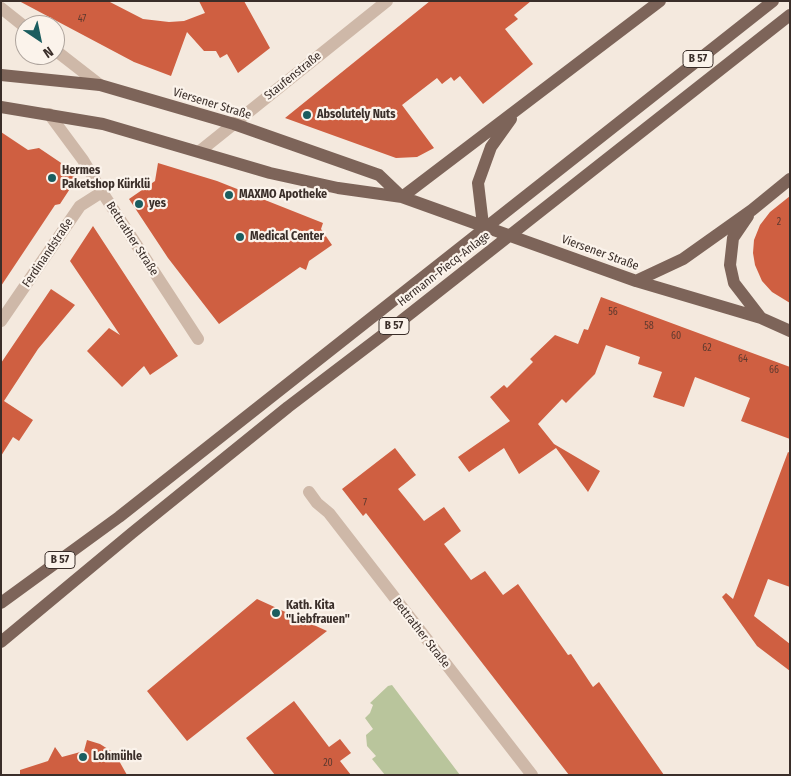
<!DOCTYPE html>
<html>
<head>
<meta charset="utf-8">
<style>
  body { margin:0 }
  #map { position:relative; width:791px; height:776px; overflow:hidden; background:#f4e9de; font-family:"Fira Sans Condensed",sans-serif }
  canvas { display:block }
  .frame { position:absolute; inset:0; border:2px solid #3a2e29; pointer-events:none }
  .north { position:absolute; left:15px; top:15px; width:50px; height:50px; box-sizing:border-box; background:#fbf3eb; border:1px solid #aea49d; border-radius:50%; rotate:146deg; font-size:14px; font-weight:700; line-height:20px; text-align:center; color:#3a2e29 }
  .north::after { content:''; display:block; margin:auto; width:18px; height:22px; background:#1b5d5f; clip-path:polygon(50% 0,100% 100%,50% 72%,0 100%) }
</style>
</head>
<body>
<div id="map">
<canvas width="791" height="776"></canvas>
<div class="frame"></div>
<div class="north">N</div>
</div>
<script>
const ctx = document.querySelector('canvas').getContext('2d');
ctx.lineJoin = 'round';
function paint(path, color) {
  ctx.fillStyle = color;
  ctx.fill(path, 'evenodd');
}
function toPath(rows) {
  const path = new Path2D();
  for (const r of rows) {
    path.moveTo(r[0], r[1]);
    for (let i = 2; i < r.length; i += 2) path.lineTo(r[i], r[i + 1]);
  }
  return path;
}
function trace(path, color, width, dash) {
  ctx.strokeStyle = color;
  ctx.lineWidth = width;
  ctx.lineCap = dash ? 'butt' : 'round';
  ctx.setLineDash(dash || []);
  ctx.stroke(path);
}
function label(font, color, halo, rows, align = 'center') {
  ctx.font = font + ' "Fira Sans Condensed",sans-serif';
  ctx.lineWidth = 4.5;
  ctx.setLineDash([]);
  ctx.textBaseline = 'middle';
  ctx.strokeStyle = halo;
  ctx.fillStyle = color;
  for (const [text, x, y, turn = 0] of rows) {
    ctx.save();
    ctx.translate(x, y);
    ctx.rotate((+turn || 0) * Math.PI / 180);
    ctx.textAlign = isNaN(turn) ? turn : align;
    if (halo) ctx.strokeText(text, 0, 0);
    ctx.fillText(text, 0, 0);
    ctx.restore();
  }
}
paint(toPath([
  [392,685,460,775,385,775,372,759,376,756,367,746,366,735,373,729,365,718,370,713,373,705,370,703,388,686]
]), '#b9c59c');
paint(toPath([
  [19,1,108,1,143,19,169,22,184,21,205,13,199,1,244,1,270,48,238,73,227,54,220,58,216,51,204,51,187,32,171,76,134,62],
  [430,1,531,1,514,15,518,19,505,29,533,64,483,104,460,76,454,81,451,77,442,84,437,78,402,105,434,148,417,157,396,158,285,118],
  [1,132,28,150,39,148,79,175,60,204,55,205,1,286],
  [158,163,217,181,323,223,321,229,332,245,309,261,306,270,300,267,219,324,168,258,129,199,155,181],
  [790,196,790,303,772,292,762,281,755,265,753,253,754,240,760,225,770,212],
  [93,226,178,356,150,375,144,366,122,387,87,351,109,328,120,335,70,261],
  [51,289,75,305,38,349,4,401,33,420,19,441,13,437,1,456,1,363],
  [601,297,790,367,790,439,741,421,750,398,695,377,684,407,653,397,662,372,638,364,640,357,606,345,595,374,566,403,562,399,538,424,554,444,600,471,588,492,556,448,519,474,504,448,469,472,458,457,510,421,490,397,504,385,507,388,533,362,530,359,555,335,578,344,584,329,588,330],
  [395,448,416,475,398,489,424,521,444,507,461,531,444,544,471,580,485,571,503,595,518,584,568,655,571,654,593,687,599,682,664,775,569,775,366,513,363,516,342,489],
  [788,452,790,453,790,587,768,579,754,616,790,644,790,671,757,646,722,597,726,593,733,599],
  [257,599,327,631,187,741,147,691],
  [294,701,329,747,340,739,351,753,340,761,351,775,275,775,246,738],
  [87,740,100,744,111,751,118,759,127,775,20,775,20,770,48,761,55,747,62,757,84,751]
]), '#cf5f41');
trace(toPath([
  [1,8,25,27],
  [55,50,100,85],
  [49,114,83,160,102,192,198,339],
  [200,151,387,1],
  [1,321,80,206,102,192],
  [309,492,317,503,329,513,532,775]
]), '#ceb8a8', 12);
trace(toPath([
  [1,75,100,85,234,124,379,175,402,197],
  [1,107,103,124,270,173,338,188,402,197,636,281,761,318,790,331],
  [402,197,660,1],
  [748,216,733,238,730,265,734,283,761,318],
  [483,225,478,183,491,147,511,119],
  [636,281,683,259,752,210,790,179],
  [1,603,119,517,773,1],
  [1,642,132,533,288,407,401,321,790,15]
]), '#7d6459', 12);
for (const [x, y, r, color] of [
  [307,115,5,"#1b5d5f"],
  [52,178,5,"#1b5d5f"],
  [229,195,5,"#1b5d5f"],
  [139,204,5,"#1b5d5f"],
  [240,237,5,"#1b5d5f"],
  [276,613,5,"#1b5d5f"],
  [83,757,5,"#1b5d5f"]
]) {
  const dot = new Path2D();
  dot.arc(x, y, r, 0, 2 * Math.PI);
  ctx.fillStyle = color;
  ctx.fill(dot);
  trace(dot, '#fbf3eb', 2);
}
label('10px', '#5f3a2f', null, [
  ["47",82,19],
  ["2",779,222],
  ["56",613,312],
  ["58",649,326],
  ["60",676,336],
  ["62",707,348],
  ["64",743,359],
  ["66",774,370],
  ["7",365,503],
  ["20",328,763]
]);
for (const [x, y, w] of [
  [698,59,30],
  [394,326,30],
  [60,560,30]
]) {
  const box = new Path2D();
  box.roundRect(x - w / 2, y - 8.5, w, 17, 4);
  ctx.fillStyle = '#fbf3eb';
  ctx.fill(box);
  trace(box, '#3a2e29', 1);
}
label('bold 11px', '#3a2e29', null, [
  ["B 57",698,59],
  ["B 57",394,326],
  ["B 57",60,560]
]);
label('12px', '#3a2e29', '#fbf3eb', [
  ["Staufenstraße",293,76,-39],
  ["Viersener Straße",212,104,17],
  ["Bettrather Straße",132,239,57],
  ["Ferdinandstraße",48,253,-56],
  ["Viersener Straße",600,253,20],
  ["Hermann-Piecq-Anlage",444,269,-38],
  ["Bettrather Straße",421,633,52]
]);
label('bold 12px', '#3a2e29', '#fbf3eb', [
  ["Absolutely Nuts",317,115],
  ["Hermes",62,171],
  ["Paketshop Kürklü",62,185],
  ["MAXMO Apotheke",239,195],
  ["yes",149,204],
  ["Medical Center",250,237],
  ["Kath. Kita",286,606],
  ["\"Liebfrauen\"",286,620],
  ["Lohmühle",93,757]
], 'left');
</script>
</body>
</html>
